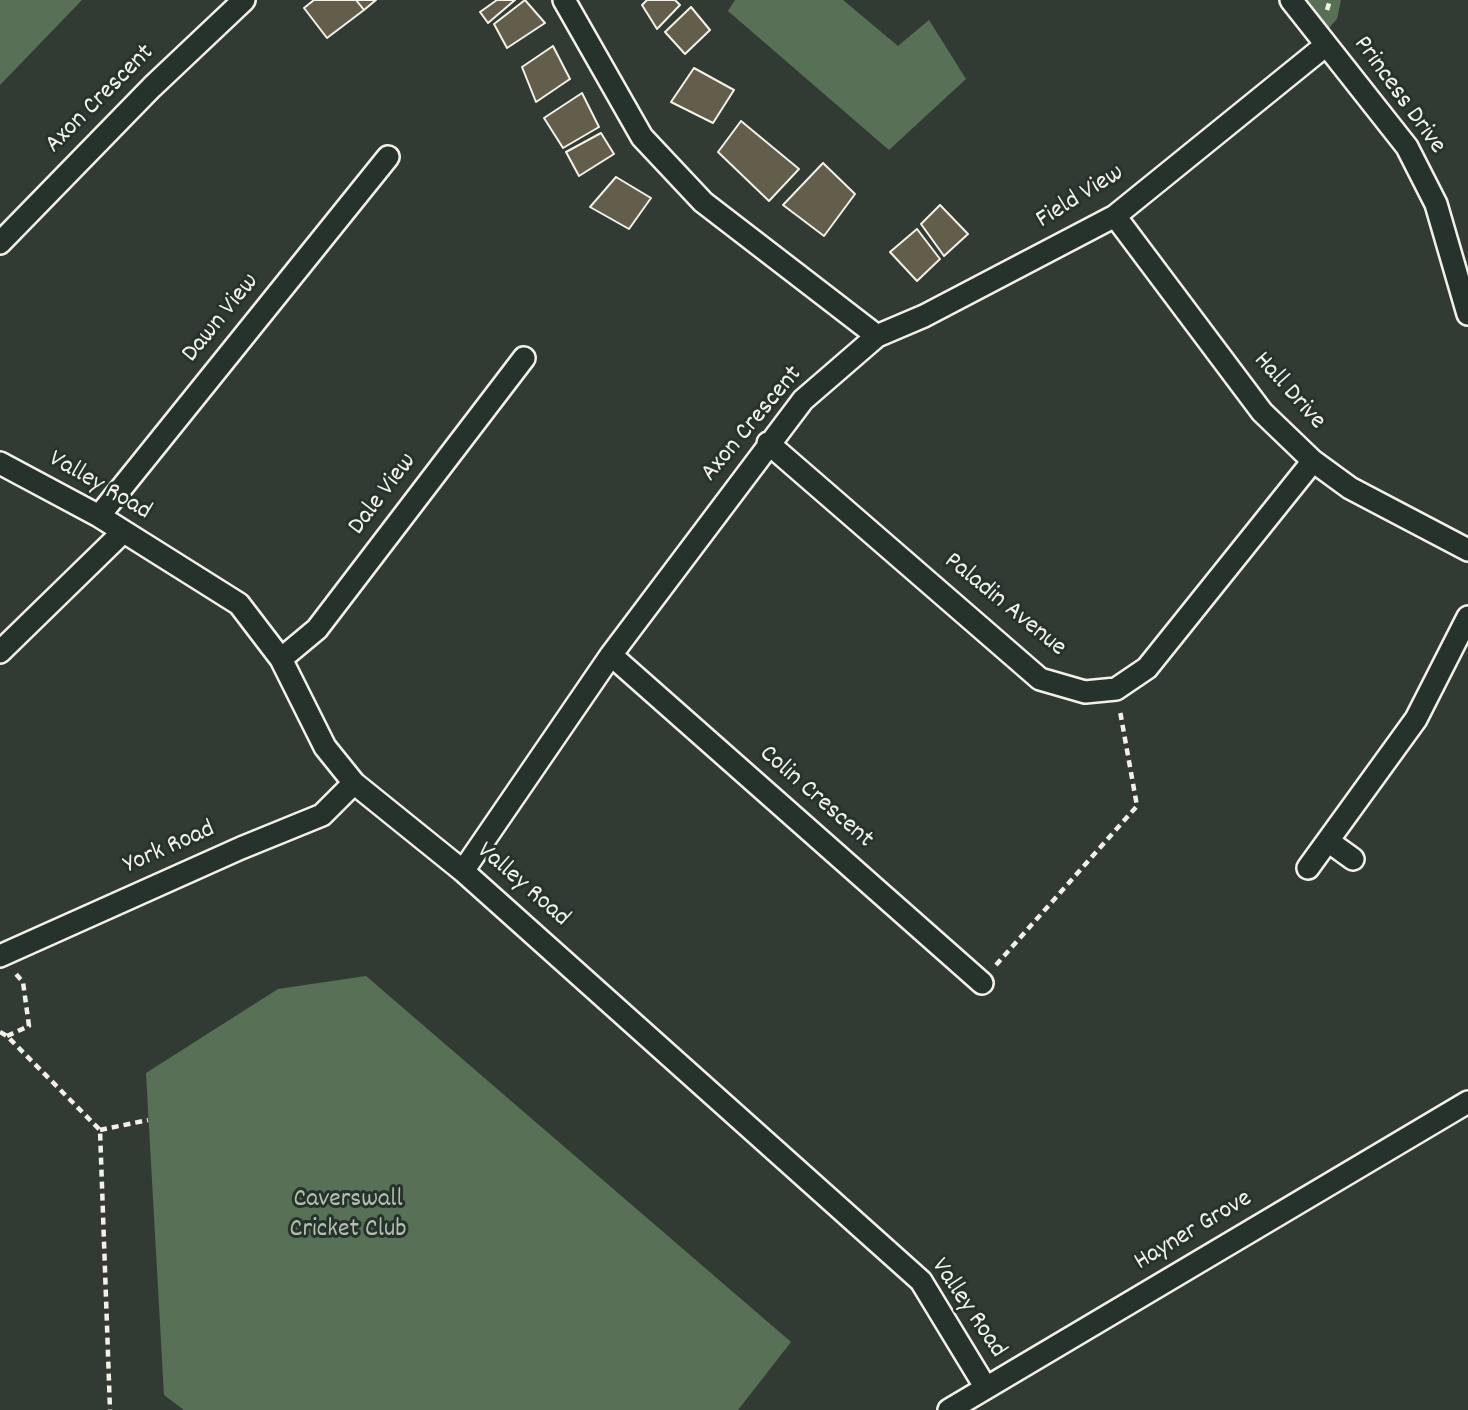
<!DOCTYPE html>
<html>
<head>
<meta charset="utf-8">
<style>
  body { margin:0 }
  canvas { display:block; background:#323b33 }
</style>
</head>
<body>
<canvas width="1468" height="1410"></canvas>
<script>
const ctx = document.querySelector('canvas').getContext('2d');
ctx.lineJoin = 'round';
function paint(path, color) {
  ctx.fillStyle = color;
  ctx.fill(path, 'evenodd');
}
function toPath(rows) {
  const path = new Path2D();
  for (const r of rows) {
    path.moveTo(r[0], r[1]);
    for (let i = 2; i < r.length; i += 2) path.lineTo(r[i], r[i + 1]);
  }
  return path;
}
function trace(path, color, width, dash) {
  ctx.strokeStyle = color;
  ctx.lineWidth = width;
  ctx.lineCap = dash ? 'butt' : 'round';
  ctx.setLineDash(dash || []);
  ctx.stroke(path);
}
function label(font, color, halo, rows, align = 'center') {
  ctx.font = font + ' Dekko,sans-serif';
  ctx.lineWidth = 6;
  ctx.setLineDash([]);
  ctx.textBaseline = 'middle';
  ctx.strokeStyle = halo;
  ctx.fillStyle = color;
  for (const [text, x, y, turn = 0] of rows) {
    ctx.save();
    ctx.translate(x, y);
    ctx.rotate((+turn || 0) * Math.PI / 180);
    ctx.textAlign = isNaN(turn) ? turn : align;
    if (halo) ctx.strokeText(text, 0, 0);
    ctx.fillText(text, 0, 0);
    ctx.restore();
  }
}
paint(toPath([
  [0,0,82,0,0,85],
  [735,0,843,0,898,46,929,20,966,79,889,150,728,11],
  [1305,0,1341,0,1337,19,1329,28],
  [366,976,791,1342,738,1410,184,1410,164,1395,146,1073,278,989]
]), '#587156');
const building = toPath([
  [314,0,356,0,364,10,327,38,304,8,314,0],
  [356,0,376,0,364,10,356,0],
  [497,0,515,0,488,23,480,12,497,0],
  [525,0,545,23,507,48,494,24,525,0],
  [647,0,675,0,680,5,657,29,642,5,647,0],
  [691,7,710,30,685,54,665,32,691,7],
  [553,46,570,79,536,102,522,67,553,46],
  [694,68,734,90,713,123,671,102,694,68],
  [582,93,599,127,563,148,544,118,582,93],
  [741,121,799,169,769,201,718,152,741,121],
  [601,133,614,154,579,176,566,152,601,133],
  [823,163,855,194,824,236,783,205,823,163],
  [616,177,651,198,629,229,590,207,616,177],
  [940,205,968,234,944,256,921,224,940,205],
  [917,229,940,259,917,281,890,252,917,229]
]);
paint(building, '#635d4b');
trace(building, '#f4f1e8', 2);
const minor = toPath([
  [564,0,642,137,703,202,877,336],
  [1291,0,1407,147,1436,204,1468,314],
  [1115,216,1262,412,1313,461,1350,488,1468,550],
  [0,243,152,87,244,0],
  [768,443,1040,679,1085,692,1116,689,1147,668,1313,461],
  [0,463,99,516,239,604,281,659,325,747,354,783,463,871,921,1281,986,1388],
  [99,516,388,157],
  [0,652,123,532],
  [611,655,982,983],
  [281,659,317,629,524,358],
  [1328,841,1353,859],
  [1308,868,1416,719,1468,617],
  [463,871,611,655,803,400,877,336,924,316,1115,216,1326,45],
  [0,956,241,848,322,815,354,783],
  [949,1410,1468,1102]
]);
trace(minor, '#f4f1e8', 26);
trace(toPath([
  [1327,10,1330,0],
  [996,965,1137,806,1120,711],
  [0,1032,7,1036,100,1130,110,1410],
  [7,1036,29,1026,23,982,16,974],
  [100,1130,148,1120]
]), '#f4f1e8', 4.5, [7, 5]);
trace(minor, '#26332d', 21);
label('26px', '#f4f1e8', '#26332d', [
  ["Princess Drive",1398,96,54],
  ["Axon Crescent",101,100,-45],
  ["Field View",1081,198,-32],
  ["Dawn View",222,319,-51],
  ["Hall Drive",1288,392,48],
  ["Axon Crescent",753,425,-50],
  ["Valley Road",99,487,30],
  ["Dale View",384,495,-53],
  ["Paladin Avenue",1004,606,39],
  ["Colin Crescent",815,798,41],
  ["York Road",170,849,-24],
  ["Valley Road",522,886,41],
  ["Hayner Grove",1194,1232,-31],
  ["Valley Road",967,1309,56]
]);
label('26px', '#b6beae', '#26332d', [
  ["Caverswall",348,1201],
  ["Cricket Club",348,1231]
]);
</script>
</body>
</html>
